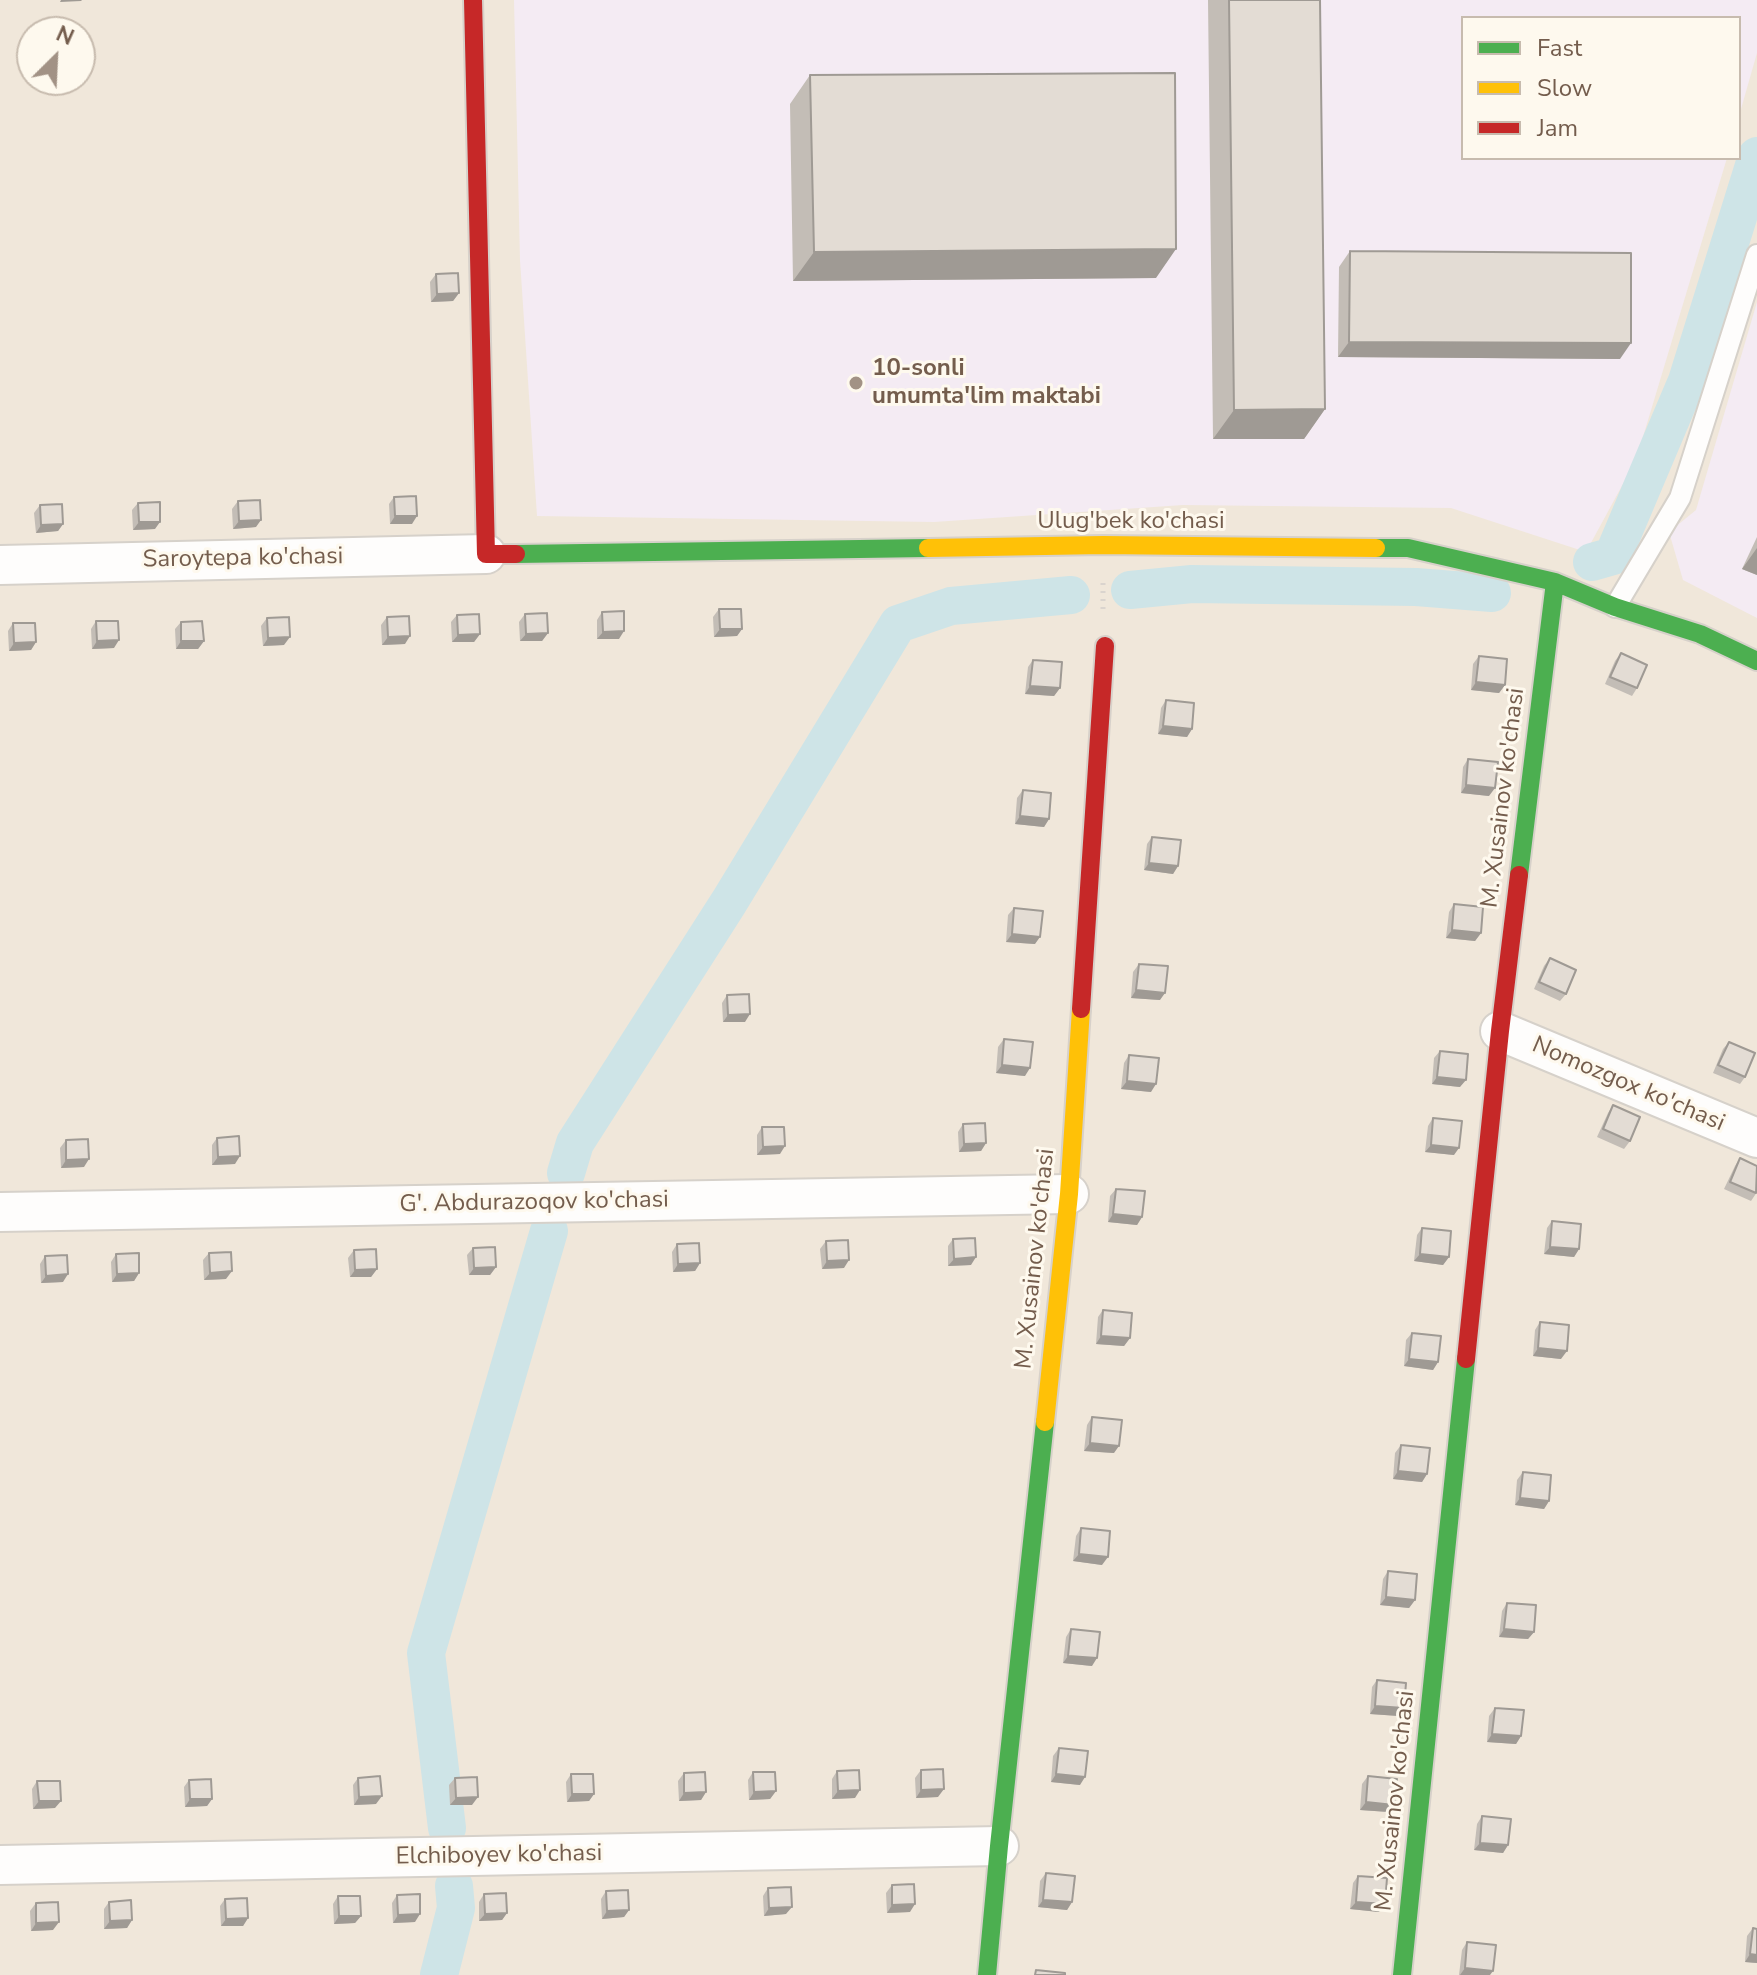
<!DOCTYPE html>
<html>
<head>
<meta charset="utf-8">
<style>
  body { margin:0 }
  #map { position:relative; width:1757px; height:1975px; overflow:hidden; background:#f7f4ec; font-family:"Nunito Sans",sans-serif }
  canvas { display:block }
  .legend { position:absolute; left:1461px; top:16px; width:280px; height:144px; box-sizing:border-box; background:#fef9ee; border:2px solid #c7bbae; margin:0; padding:10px 14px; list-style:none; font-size:24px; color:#745d4d }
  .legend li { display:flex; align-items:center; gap:16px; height:40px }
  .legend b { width:40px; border:2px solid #c7bbae }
  .north { position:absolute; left:16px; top:16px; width:80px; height:80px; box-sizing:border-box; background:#fef9ee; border:2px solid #c7bbae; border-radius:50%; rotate:24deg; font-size:22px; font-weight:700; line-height:32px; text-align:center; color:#745d4d }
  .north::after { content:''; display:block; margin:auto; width:28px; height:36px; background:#a29285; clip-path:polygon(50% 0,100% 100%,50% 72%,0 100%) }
</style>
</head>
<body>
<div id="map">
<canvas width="1757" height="1975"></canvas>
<ul class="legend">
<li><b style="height:10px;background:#4caf50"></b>Fast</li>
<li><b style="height:10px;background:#ffc107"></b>Slow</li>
<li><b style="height:10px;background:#c62828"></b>Jam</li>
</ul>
<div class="north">N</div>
</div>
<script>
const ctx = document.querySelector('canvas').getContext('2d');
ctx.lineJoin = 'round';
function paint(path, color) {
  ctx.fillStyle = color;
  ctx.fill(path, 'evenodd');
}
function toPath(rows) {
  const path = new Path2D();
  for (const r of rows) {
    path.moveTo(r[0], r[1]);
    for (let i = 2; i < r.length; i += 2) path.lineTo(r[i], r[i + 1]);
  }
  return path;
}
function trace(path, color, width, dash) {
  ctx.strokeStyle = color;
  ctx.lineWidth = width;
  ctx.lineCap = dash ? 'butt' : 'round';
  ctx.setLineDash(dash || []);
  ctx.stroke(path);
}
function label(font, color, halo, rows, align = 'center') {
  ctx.font = font + ' "Nunito Sans",sans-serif';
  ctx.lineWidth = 6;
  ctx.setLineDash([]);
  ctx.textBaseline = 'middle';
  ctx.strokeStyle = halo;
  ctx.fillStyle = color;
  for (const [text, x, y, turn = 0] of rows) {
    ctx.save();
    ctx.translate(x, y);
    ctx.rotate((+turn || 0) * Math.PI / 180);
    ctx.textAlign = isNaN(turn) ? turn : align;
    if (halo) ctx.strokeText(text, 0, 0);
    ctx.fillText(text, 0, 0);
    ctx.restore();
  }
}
paint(toPath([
  [0,0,1757,0,1757,1975,0,1975],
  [1463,18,1739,18,1739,158,1463,158],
  [32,32,80,32,80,80,32,80]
]), '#f0e7da');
paint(toPath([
  [514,0,1757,0,1757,53,1739,116,1739,18,1463,18,1463,158,1727,158,1636,460,1586,552,1451,508,1183,505,934,522,537,516,520,260],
  [1757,302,1757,618,1683,580,1669,532,1696,510]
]), '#f4ebf3');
trace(toPath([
  [1592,562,1613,556,1687,381,1757,156],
  [1130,590,1192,584,1416,587,1492,593],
  [566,1173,575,1143,729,902,898,624,951,606,1071,595],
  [447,1828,426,1653,549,1231],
  [439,1975,456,1908,454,1886]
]), '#cee4e7', 38);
const lane = toPath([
  [1615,607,1680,498,1757,255]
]);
const street = toPath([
  [0,565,486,554],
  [1500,1031,1757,1138],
  [0,1212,1069,1194],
  [0,1865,999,1846]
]);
const fast = toPath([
  [1376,548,1408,548,1555,582,1615,607,1700,634,1757,661],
  [516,554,928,548],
  [1519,875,1555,582],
  [987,1975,999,1846,1045,1422],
  [1402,1975,1466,1359]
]);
const slow = toPath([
  [928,548,1103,545,1376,548],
  [1045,1422,1069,1194,1081,1009]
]);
const jam = toPath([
  [473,0,486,554,516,554],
  [1081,1009,1105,646],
  [1466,1359,1500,1031,1519,875]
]);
trace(lane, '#d6d1ca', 24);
trace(street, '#d6d1ca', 42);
trace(fast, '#d7d1ca', 22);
trace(slow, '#d7d1ca', 22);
trace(jam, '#d7d1ca', 22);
trace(toPath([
  [1103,583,1103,609]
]), '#dad4ce', 5, [2, 6]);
trace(lane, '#fefdfc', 20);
trace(street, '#fefdfc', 38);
trace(fast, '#4caf50', 18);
trace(slow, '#ffc107', 18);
trace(jam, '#c62828', 18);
paint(toPath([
  [1208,0,1320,0,1325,409,1304,439,1213,439],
  [810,75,1156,278,793,281,790,104],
  [1350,251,1620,359,1338,357,1339,267],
  [436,274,459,293,453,301,431,302,430,282],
  [394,497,412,524,390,524,389,504],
  [238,501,256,527,233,529,232,509],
  [138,503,155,529,133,530,132,510],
  [40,505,63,524,58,531,36,533,34,513],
  [1757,537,1757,575,1742,569],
  [719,609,742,629,737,636,714,637,713,617],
  [602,612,619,639,597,639,597,620],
  [525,614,548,633,542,641,520,641,519,622],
  [457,615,480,634,474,642,452,642,451,622],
  [387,617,405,644,382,645,381,625],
  [267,618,284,645,263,646,261,626],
  [96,621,114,648,92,649,91,629],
  [181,622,204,641,198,649,176,649,175,629],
  [13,623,36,642,31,650,9,651,8,631],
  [1621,653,1637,688,1632,696,1605,684,1615,661],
  [1479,656,1505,685,1499,693,1471,690,1473,664],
  [1033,660,1060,688,1054,696,1025,694,1028,667],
  [1166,700,1192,729,1187,737,1158,734,1161,708],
  [1468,759,1489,796,1461,793,1463,767],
  [1023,790,1049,819,1044,827,1015,824,1017,798],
  [1152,837,1178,866,1173,874,1144,870,1147,844],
  [1454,904,1481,933,1475,941,1446,938,1449,912],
  [1014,908,1035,944,1006,942,1008,915],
  [1550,958,1566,994,1560,1001,1534,989,1544,966],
  [1139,964,1160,1000,1131,998,1133,972],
  [727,995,745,1022,723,1022,722,1003],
  [1004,1039,1025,1076,996,1073,998,1047],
  [1729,1042,1745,1077,1740,1084,1713,1073,1723,1049],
  [1440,1051,1460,1087,1432,1084,1434,1058],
  [1129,1055,1151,1092,1121,1089,1124,1063],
  [1613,1105,1630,1141,1624,1149,1597,1137,1608,1113],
  [1433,1118,1454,1155,1425,1152,1428,1126],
  [963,1124,986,1143,981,1151,959,1152,958,1132],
  [762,1127,780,1154,757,1155,757,1135],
  [217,1138,235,1164,212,1165,212,1145],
  [66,1140,84,1167,61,1168,60,1148],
  [1740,1158,1757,1192,1751,1201,1724,1189,1735,1166],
  [1116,1189,1142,1217,1137,1225,1108,1222,1110,1196],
  [1552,1221,1579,1249,1574,1257,1544,1254,1547,1228],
  [1422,1228,1449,1257,1443,1265,1414,1261,1417,1235],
  [953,1239,971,1265,948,1266,948,1246],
  [826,1241,844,1268,822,1269,820,1249],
  [677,1244,700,1263,695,1271,673,1272,672,1252],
  [473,1248,496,1267,490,1275,469,1275,467,1255],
  [354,1250,377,1269,371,1277,350,1277,348,1258],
  [209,1253,226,1279,204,1280,203,1260],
  [116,1254,139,1273,134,1281,112,1282,111,1262],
  [45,1256,63,1282,41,1283,40,1264],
  [1103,1310,1130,1338,1124,1346,1096,1344,1098,1317],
  [1540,1322,1561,1359,1533,1356,1535,1330],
  [1412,1333,1438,1362,1433,1370,1404,1366,1406,1340],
  [1092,1417,1114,1453,1084,1451,1087,1425],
  [1401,1445,1427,1474,1422,1482,1393,1479,1395,1453],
  [1523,1472,1549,1501,1544,1509,1515,1505,1517,1480],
  [1081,1528,1102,1565,1073,1561,1076,1536],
  [1388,1571,1415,1600,1409,1608,1380,1605,1383,1579],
  [1507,1603,1534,1632,1528,1639,1499,1637,1502,1611],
  [1071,1629,1092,1666,1063,1663,1066,1637],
  [1377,1680,1399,1716,1370,1714,1372,1687],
  [1495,1708,1521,1736,1516,1744,1487,1742,1489,1716],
  [1059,1748,1080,1785,1051,1782,1053,1756],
  [921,1770,938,1797,916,1798,915,1778],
  [837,1771,855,1798,832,1799,832,1779],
  [753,1772,776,1791,770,1799,749,1800,748,1780],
  [684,1773,706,1792,701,1800,679,1801,678,1781],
  [571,1774,594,1794,589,1801,567,1802,566,1782],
  [1368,1776,1394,1805,1389,1812,1360,1810,1362,1784],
  [358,1778,376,1804,354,1805,353,1785],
  [455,1778,472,1805,450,1805,449,1785],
  [189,1780,212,1799,207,1806,185,1807,184,1787],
  [37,1781,55,1808,33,1809,32,1789],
  [1482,1816,1508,1845,1503,1853,1474,1850,1477,1824],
  [1046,1873,1072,1902,1067,1910,1038,1907,1040,1881],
  [1358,1876,1379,1912,1350,1909,1353,1883],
  [892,1885,910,1912,887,1913,886,1893],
  [768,1888,786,1914,764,1916,763,1896],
  [606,1891,629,1910,624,1917,602,1919,601,1899],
  [484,1894,507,1913,502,1920,479,1921,479,1902],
  [397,1895,415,1922,393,1923,392,1903],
  [338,1896,361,1916,355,1923,334,1924,333,1904],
  [225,1899,248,1918,243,1926,221,1926,220,1906],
  [109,1902,132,1920,127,1928,104,1929,104,1909],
  [36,1903,53,1930,31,1931,30,1911],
  [1753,1928,1757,1929,1757,1963,1745,1962,1747,1936],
  [1467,1942,1490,1975,1459,1975,1462,1950]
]), '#c3bdb6');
paint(toPath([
  [61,0,82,0,81,1,60,2],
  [1176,249,1156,278,793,281,814,252],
  [459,293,453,301,431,302,437,294],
  [1349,342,1631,343,1620,359,1338,357],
  [1325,409,1304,439,1213,439,1234,410],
  [395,516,417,516,412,524,390,524],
  [261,520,256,527,233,529,239,521],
  [139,522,160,522,155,529,133,530],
  [63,524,58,531,36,533,41,525],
  [1757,548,1757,575,1742,569],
  [720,629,742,629,737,636,714,637],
  [624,631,619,639,597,639,603,632],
  [548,633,542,641,520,641,526,634],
  [480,634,474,642,452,642,458,635],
  [410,636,405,644,382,645,388,637],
  [290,637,284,645,263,646,268,638],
  [119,640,114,648,92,649,97,641],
  [181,641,204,641,198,649,176,649],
  [36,642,31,650,9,651,14,643],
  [1476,682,1505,685,1499,693,1471,690],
  [1030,686,1060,688,1054,696,1025,694],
  [1163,726,1192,729,1187,737,1158,734],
  [1466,785,1495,788,1489,796,1461,793],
  [1020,816,1049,819,1044,827,1015,824],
  [1149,863,1178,866,1173,874,1144,870],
  [1452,930,1481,933,1475,941,1446,938],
  [1012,934,1040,937,1035,944,1006,942],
  [1136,990,1165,993,1160,1000,1131,998],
  [750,1014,745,1022,723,1022,728,1015],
  [1002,1065,1030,1068,1025,1076,996,1073],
  [1437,1077,1466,1080,1460,1087,1432,1084],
  [1127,1081,1156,1084,1151,1092,1121,1089],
  [986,1143,981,1151,959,1152,964,1144],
  [1431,1145,1459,1148,1454,1155,1425,1152],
  [785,1146,780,1154,757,1155,763,1147],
  [240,1156,235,1164,212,1165,218,1157],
  [89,1159,84,1167,61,1168,66,1160],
  [1113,1214,1142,1217,1137,1225,1108,1222],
  [1550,1247,1579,1249,1574,1257,1544,1254],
  [1420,1254,1449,1257,1443,1265,1414,1261],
  [976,1257,971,1265,948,1266,954,1259],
  [849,1260,844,1268,822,1269,827,1261],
  [700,1263,695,1271,673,1272,678,1264],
  [496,1267,490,1275,469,1275,474,1268],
  [377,1269,371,1277,350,1277,355,1270],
  [232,1271,226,1279,204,1280,210,1273],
  [139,1273,134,1281,112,1282,117,1274],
  [68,1274,63,1282,41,1283,46,1276],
  [1101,1336,1130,1338,1124,1346,1096,1344],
  [1538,1348,1567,1351,1561,1359,1533,1356],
  [1409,1359,1438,1362,1433,1370,1404,1366],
  [1090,1443,1119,1446,1114,1453,1084,1451],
  [1398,1471,1427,1474,1422,1482,1393,1479],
  [1520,1498,1549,1501,1544,1509,1515,1505],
  [1079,1554,1108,1557,1102,1565,1073,1561],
  [1386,1597,1415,1600,1409,1608,1380,1605],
  [1504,1629,1534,1632,1528,1639,1499,1637],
  [1068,1656,1097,1658,1092,1666,1063,1663],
  [1375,1706,1404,1708,1399,1716,1370,1714],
  [1492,1734,1521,1736,1516,1744,1487,1742],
  [1056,1774,1085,1777,1080,1785,1051,1782],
  [944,1789,938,1797,916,1798,921,1790],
  [860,1790,855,1798,832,1799,838,1791],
  [776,1791,770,1799,749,1800,754,1792],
  [706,1792,701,1800,679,1801,684,1793],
  [572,1794,594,1794,589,1801,567,1802],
  [382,1796,376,1804,354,1805,359,1797],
  [478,1797,472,1805,450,1805,456,1798],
  [190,1799,212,1799,207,1806,185,1807],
  [39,1801,61,1801,55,1808,33,1809],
  [1366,1802,1394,1805,1389,1812,1360,1810],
  [1480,1843,1508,1845,1503,1853,1474,1850],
  [1043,1900,1072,1902,1067,1910,1038,1907],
  [1356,1902,1385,1904,1379,1912,1350,1909],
  [915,1904,910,1912,887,1913,892,1905],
  [792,1907,786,1914,764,1916,769,1908],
  [629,1910,624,1917,602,1919,607,1911],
  [507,1913,502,1920,479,1921,485,1914],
  [420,1914,415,1922,393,1923,398,1915],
  [339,1916,361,1916,355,1923,334,1924],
  [248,1918,243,1926,221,1926,226,1919],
  [132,1920,127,1928,104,1929,110,1921],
  [59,1922,53,1930,31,1931,36,1923],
  [1750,1954,1757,1955,1757,1963,1745,1962],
  [1465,1968,1493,1971,1490,1975,1460,1975]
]), '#9f9a94');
const building = toPath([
  [1229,0,1320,0,1325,409,1234,410,1229,0],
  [1175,73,1176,249,814,252,810,75,1175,73],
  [1350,251,1631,253,1631,343,1349,342,1350,251],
  [458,273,459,293,437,294,436,274,458,273],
  [416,496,417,516,395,516,394,497,416,496],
  [260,500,261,520,239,521,238,501,260,500],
  [160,502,160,522,139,522,138,503,160,502],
  [62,504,63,524,41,525,40,505,62,504],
  [719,609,741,609,742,629,720,629,719,609],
  [624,611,624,631,603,632,602,612,624,611],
  [547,613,548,633,526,634,525,614,547,613],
  [479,614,480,634,458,635,457,615,479,614],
  [409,616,410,636,388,637,387,617,409,616],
  [289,617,290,637,268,638,267,618,289,617],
  [96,621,118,621,119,640,97,641,96,621],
  [202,621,204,641,181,641,181,622,202,621],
  [13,623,35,623,36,642,14,643,13,623],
  [1621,653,1647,665,1637,688,1610,677,1621,653],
  [1479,656,1507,659,1505,685,1476,682,1479,656],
  [1033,660,1062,662,1060,688,1030,686,1033,660],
  [1166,700,1194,703,1192,729,1163,726,1166,700],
  [1468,759,1498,762,1495,788,1466,785,1468,759],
  [1023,790,1051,793,1049,819,1020,816,1023,790],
  [1152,837,1181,840,1178,866,1149,863,1152,837],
  [1454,904,1483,907,1481,933,1452,930,1454,904],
  [1014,908,1043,911,1040,937,1012,934,1014,908],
  [1550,958,1576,970,1566,994,1539,982,1550,958],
  [1139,964,1168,966,1165,993,1136,990,1139,964],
  [749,994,750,1014,728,1015,727,995,749,994],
  [1004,1039,1033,1042,1030,1068,1002,1065,1004,1039],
  [1729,1042,1755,1053,1745,1077,1718,1065,1729,1042],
  [1440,1051,1468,1054,1466,1080,1437,1077,1440,1051],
  [1129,1055,1159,1058,1156,1084,1127,1081,1129,1055],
  [1613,1105,1640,1117,1630,1141,1603,1129,1613,1105],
  [1433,1118,1462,1121,1459,1148,1431,1145,1433,1118],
  [985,1123,986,1143,964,1144,963,1124,985,1123],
  [762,1127,784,1127,785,1146,763,1147,762,1127],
  [239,1136,240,1156,218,1157,217,1138,239,1136],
  [88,1139,89,1159,66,1160,66,1140,88,1139],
  [1740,1158,1757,1166,1756,1193,1730,1182,1740,1158],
  [1116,1189,1145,1191,1142,1217,1113,1214,1116,1189],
  [1552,1221,1581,1224,1579,1249,1550,1247,1552,1221],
  [1422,1228,1451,1231,1449,1257,1420,1254,1422,1228],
  [975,1238,976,1257,954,1259,953,1239,975,1238],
  [848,1240,849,1260,827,1261,826,1241,848,1240],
  [699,1243,700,1263,678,1264,677,1244,699,1243],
  [495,1247,496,1267,474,1268,473,1248,495,1247],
  [376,1249,377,1269,355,1270,354,1250,376,1249],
  [231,1252,232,1271,210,1273,209,1253,231,1252],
  [139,1253,139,1273,117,1274,116,1254,139,1253],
  [67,1255,68,1274,46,1276,45,1256,67,1255],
  [1103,1310,1132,1313,1130,1338,1101,1336,1103,1310],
  [1540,1322,1569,1325,1567,1351,1538,1348,1540,1322],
  [1412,1333,1441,1336,1438,1362,1409,1359,1412,1333],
  [1092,1417,1122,1420,1119,1446,1090,1443,1092,1417],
  [1401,1445,1430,1448,1427,1474,1398,1471,1401,1445],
  [1523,1472,1551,1475,1549,1501,1520,1498,1523,1472],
  [1081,1528,1110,1531,1108,1557,1079,1554,1081,1528],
  [1388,1571,1417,1574,1415,1600,1386,1597,1388,1571],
  [1507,1603,1536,1605,1534,1632,1504,1629,1507,1603],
  [1071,1629,1100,1632,1097,1658,1068,1656,1071,1629],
  [1377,1680,1406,1683,1404,1708,1375,1706,1377,1680],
  [1495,1708,1524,1710,1521,1736,1492,1734,1495,1708],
  [1059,1748,1088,1751,1085,1777,1056,1774,1059,1748],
  [943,1769,944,1789,921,1790,921,1770,943,1769],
  [859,1770,860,1790,838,1791,837,1771,859,1770],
  [705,1772,706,1792,684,1793,684,1773,705,1772],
  [753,1772,775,1772,776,1791,754,1792,753,1772],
  [571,1774,593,1774,594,1794,572,1794,571,1774],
  [380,1776,382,1796,359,1797,358,1778,380,1776],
  [1368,1776,1397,1779,1394,1805,1366,1802,1368,1776],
  [477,1777,478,1797,456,1798,455,1778,477,1777],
  [211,1779,212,1799,190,1799,189,1780,211,1779],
  [37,1781,60,1781,61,1801,39,1801,37,1781],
  [1482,1816,1511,1819,1508,1845,1480,1843,1482,1816],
  [1046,1873,1075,1876,1072,1902,1043,1900,1046,1873],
  [1358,1876,1387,1878,1385,1904,1356,1902,1358,1876],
  [914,1884,915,1904,892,1905,892,1885,914,1884],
  [791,1887,792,1907,769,1908,768,1888,791,1887],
  [628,1890,629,1910,607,1911,606,1891,628,1890],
  [506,1893,507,1913,485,1914,484,1894,506,1893],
  [420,1894,420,1914,398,1915,397,1895,420,1894],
  [338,1896,360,1896,361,1916,339,1916,338,1896],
  [247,1898,248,1918,226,1919,225,1899,247,1898],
  [131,1900,132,1920,110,1921,109,1902,131,1900],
  [58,1902,59,1922,36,1923,36,1903,58,1902],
  [1753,1928,1757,1929,1757,1955,1750,1954,1753,1928],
  [1467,1942,1496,1945,1493,1971,1465,1968,1467,1942],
  [1036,1970,1065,1973,1065,1975,1035,1975,1036,1970]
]);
paint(building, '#e3dcd4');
trace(building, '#9f9a94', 2);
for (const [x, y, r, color] of [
  [856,383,8,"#a29285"]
]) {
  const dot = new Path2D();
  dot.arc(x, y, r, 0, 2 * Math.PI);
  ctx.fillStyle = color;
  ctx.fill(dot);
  trace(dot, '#fef9ee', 3);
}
label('bold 24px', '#745d4d', '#fef9ee', [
  ["10-sonli",872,369],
  ["umumta'lim maktabi",872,397]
], 'left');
label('24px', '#745d4d', '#fef9ee', [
  ["Ulug'bek ko'chasi",1131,522],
  ["Saroytepa ko'chasi",243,559,-1],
  ["M. Xusainov ko'chasi",1504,798,-83],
  ["Nomozgox ko'chasi",1628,1085,23],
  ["G'. Abdurazoqov ko'chasi",534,1203,-1],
  ["M. Xusainov ko'chasi",1036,1259,-84],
  ["M. Xusainov ko'chasi",1396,1801,-84],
  ["Elchiboyev ko'chasi",499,1856,-1]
]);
</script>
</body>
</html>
